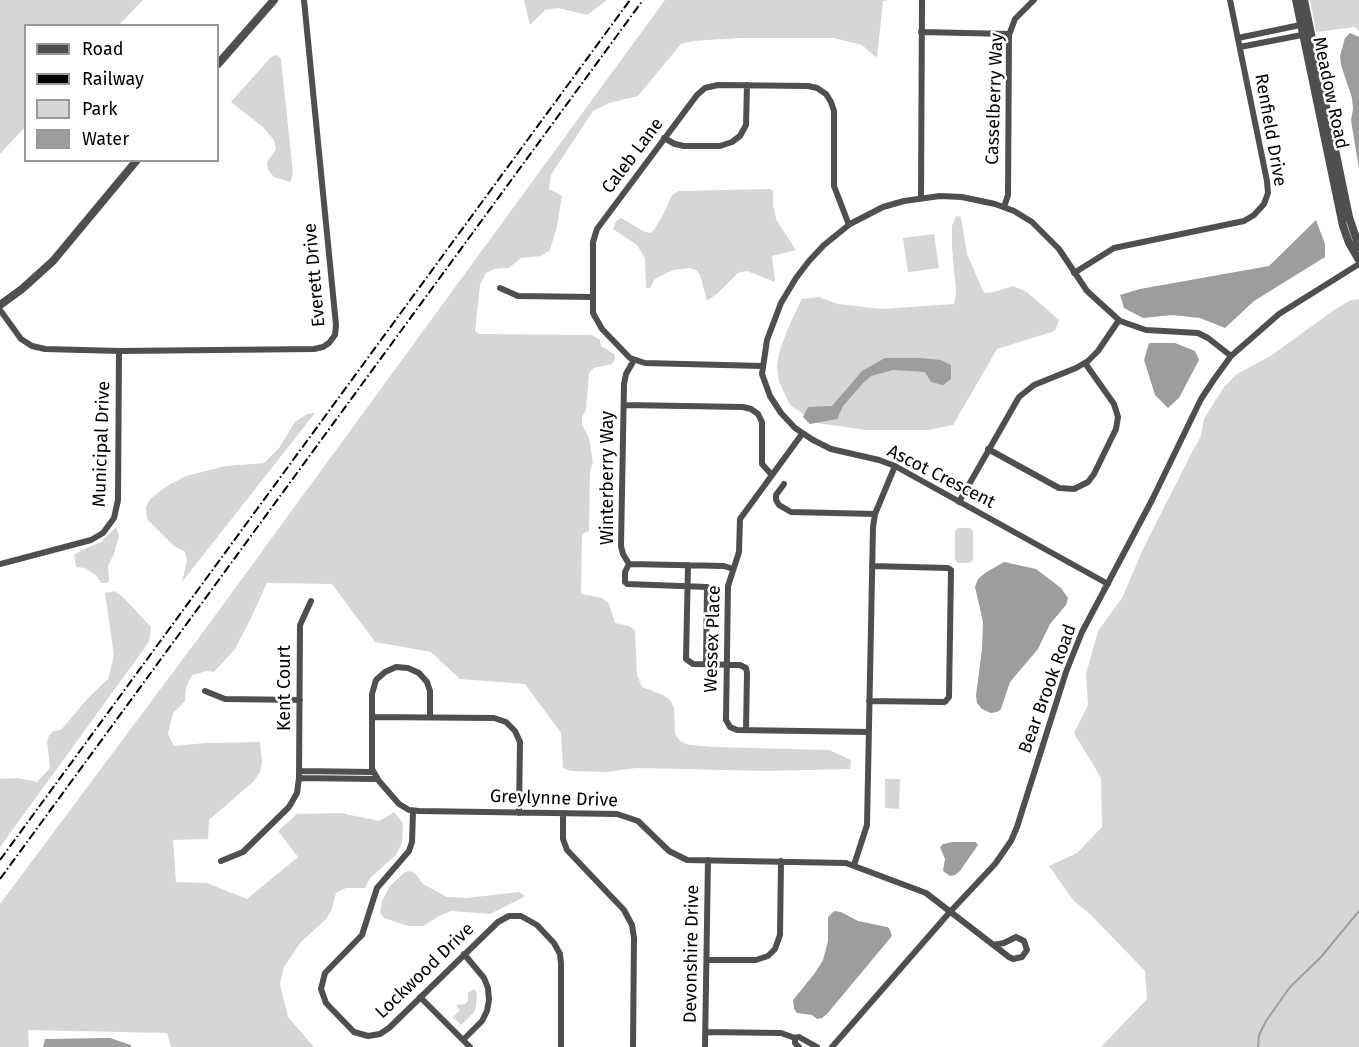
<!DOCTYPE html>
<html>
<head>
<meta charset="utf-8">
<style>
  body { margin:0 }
  #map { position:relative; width:1359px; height:1047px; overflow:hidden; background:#fff; font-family:"Fira Sans",sans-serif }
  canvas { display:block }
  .legend { position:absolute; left:24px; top:24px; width:195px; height:138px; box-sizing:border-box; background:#fff; border:2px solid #999; margin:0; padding:8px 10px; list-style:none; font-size:18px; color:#000 }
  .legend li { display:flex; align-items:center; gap:12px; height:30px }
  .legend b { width:30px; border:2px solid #999 }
</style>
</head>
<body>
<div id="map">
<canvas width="1359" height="1047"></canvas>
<ul class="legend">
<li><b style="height:8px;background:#4f4f4f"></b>Road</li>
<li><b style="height:8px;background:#000"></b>Railway</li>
<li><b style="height:16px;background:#d6d6d6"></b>Park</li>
<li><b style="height:16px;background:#9d9d9d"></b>Water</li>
</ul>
</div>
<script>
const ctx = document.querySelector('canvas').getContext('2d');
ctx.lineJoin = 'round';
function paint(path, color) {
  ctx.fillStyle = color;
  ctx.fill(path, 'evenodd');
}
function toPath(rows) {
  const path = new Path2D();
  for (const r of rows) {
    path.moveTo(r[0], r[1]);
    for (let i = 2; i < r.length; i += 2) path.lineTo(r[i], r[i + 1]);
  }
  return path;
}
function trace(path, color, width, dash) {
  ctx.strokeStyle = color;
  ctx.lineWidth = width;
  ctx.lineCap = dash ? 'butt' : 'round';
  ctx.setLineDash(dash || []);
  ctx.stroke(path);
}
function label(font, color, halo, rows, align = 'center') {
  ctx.font = font + ' "Fira Sans",sans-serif';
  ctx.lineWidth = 5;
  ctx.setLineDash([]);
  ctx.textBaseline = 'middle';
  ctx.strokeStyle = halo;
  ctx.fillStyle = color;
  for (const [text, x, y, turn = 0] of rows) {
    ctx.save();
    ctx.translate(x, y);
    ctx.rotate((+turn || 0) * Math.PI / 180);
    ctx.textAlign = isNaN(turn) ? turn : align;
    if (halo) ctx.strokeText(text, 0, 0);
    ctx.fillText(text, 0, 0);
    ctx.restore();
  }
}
paint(toPath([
  [0,0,143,0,119,25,26,26,25,127,0,154],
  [524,0,607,0,587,15,558,8,545,10,530,25],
  [665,0,889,0,883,1,877,58,862,45,834,38,740,38,693,41,681,44,638,96,609,103,593,111,551,175,549,189,562,196,557,226,550,250,541,256,521,258,509,268,494,269,486,273,480,285,475,331,479,334,592,335,600,340,601,346,614,354,615,359,612,364,594,368,589,373,586,410,582,417,582,425,589,438,593,463,590,470,589,531,582,534,581,594,602,598,609,604,615,623,629,626,635,630,637,675,642,687,663,695,670,700,674,708,675,734,680,741,689,745,716,747,829,750,851,760,850,769,766,771,636,768,606,772,571,771,563,768,561,733,525,684,460,679,431,652,375,642,332,584,267,583,251,618,235,649,214,672,207,671,192,675,186,687,185,701,173,713,168,734,174,746,206,743,260,742,262,762,260,772,254,781,209,820,208,839,173,840,176,882,207,883,247,899,298,857,278,831,297,814,341,813,379,821,394,812,403,823,402,843,396,855,370,878,365,888,346,888,336,893,332,909,326,919,301,942,284,967,280,984,288,1017,314,1047,171,1047,167,1033,28,1030,29,1047,0,1047,0,904,206,628],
  [1310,0,1359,0,1359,31,1355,27,1316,32],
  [277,55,281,59,293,174,290,182,274,177,268,170,267,162,276,149,274,140,263,127,231,102,271,57],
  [770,189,773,191,773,206,777,221,796,250,772,256,775,282,747,271,738,273,718,293,707,301,700,275,696,270,690,268,673,270,655,279,650,288,646,288,645,258,637,245,613,229,616,221,621,218,643,231,650,233,654,230,663,215,672,195,679,191],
  [956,216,961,217,967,254,984,293,995,292,1013,286,1027,292,1059,320,1055,331,997,349,953,425,928,430,866,430,817,423,790,405,779,382,777,366,779,353,788,328,802,299,819,297,838,304,882,309,954,304,956,292,952,247,952,226],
  [934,234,939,268,908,272,903,238],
  [1359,299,1359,1047,1101,1047,1147,999,1145,971,1090,914,1074,901,1049,866,1077,853,1102,827,1101,778,1074,733,1088,705,1086,674,1098,631,1122,598,1144,547,1191,454,1201,436,1204,419,1224,387,1237,374,1272,355,1334,310,1351,300],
  [315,413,182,582,187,561,185,552,174,546,147,519,146,507,150,499,167,486,186,476,226,466,264,463,279,448,295,422,307,414],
  [116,527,119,535,114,554,108,566,109,581,107,583,101,583,96,575,85,568,76,567,74,555,84,549,101,542],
  [958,528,970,528,973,531,973,560,970,563,958,563,955,560,955,531],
  [114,591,122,596,151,627,149,642,0,847,0,779,17,778,37,782,50,768,47,741,49,736,53,731,61,730,88,698,108,679,114,656,105,593],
  [885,779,900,779,899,809,885,808],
  [410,871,415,873,423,884,447,897,467,898,519,892,524,895,524,897,490,914,451,911,439,916,424,926,408,926,384,918,380,913,382,901,390,886,405,872],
  [474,989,477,993,476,1007,474,1012,461,1025,453,1017,460,1010,456,1005,465,1004,468,1001,468,993]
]), '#d6d6d6');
paint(toPath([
  [1350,33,1359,37,1359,169,1351,120,1353,109,1352,98,1341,65,1340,56,1345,38],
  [1316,220,1325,244,1325,257,1254,301,1225,328,1200,318,1172,315,1143,318,1124,308,1120,295,1140,289,1269,266],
  [1149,343,1175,343,1195,351,1199,360,1179,398,1168,408,1155,395,1144,360],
  [885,358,921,358,941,360,951,365,951,379,943,385,931,382,925,372,893,370,871,376,863,383,843,406,837,419,810,424,803,417,808,407,832,406,862,371],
  [1004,562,1036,569,1061,588,1068,598,1066,605,1050,624,1038,649,1010,682,1001,709,997,712,991,713,982,709,977,703,976,695,982,649,983,622,975,587,978,579,985,573],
  [953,842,976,842,978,845,960,871,955,875,950,876,943,871,945,859,940,847,943,844],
  [834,911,841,912,858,921,887,927,889,928,892,936,827,1014,822,1018,817,1019,812,1015,797,1013,794,1009,793,1000,815,973,823,960,828,941,828,917],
  [110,1038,131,1045,131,1047,43,1047,45,1039]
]), '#9d9d9d');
trace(toPath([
  [1258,1047,1259,1035,1266,1021,1290,987,1321,957,1359,911]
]), '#9d9d9d', 2);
trace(toPath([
  [921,32,1009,34],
  [1238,38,1305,24],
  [1240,47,1307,34],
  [664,138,675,144,684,146,720,146,732,142,740,136,746,125,747,85],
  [921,198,922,0],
  [1004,207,1008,195,1009,35,1015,19,1034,0],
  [1074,273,1114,248,1244,221,1254,215,1264,204,1268,193,1267,181,1230,0],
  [500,288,518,296,592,297],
  [0,310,21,339,32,346,45,349,119,351,314,349,323,347,329,343,335,335,336,325,304,0],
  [634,360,626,374,624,384,621,546,623,554,629,564,724,566,733,569],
  [762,366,645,363,630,358,602,329,593,313,593,242,597,229,697,95,705,88,718,85,808,86,817,88,826,94,831,102,834,111,834,186,849,225],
  [624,405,743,407,751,409,758,414,762,422,762,464,771,474],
  [802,434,740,519,739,552,728,586,726,720,730,727,737,730,868,732],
  [988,449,1059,488,1074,489,1088,482,1094,474,1116,429,1118,417,1114,404,1085,363],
  [784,484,776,495,776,500,779,505,791,512,875,514],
  [959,502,1019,397,1034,385,1076,368,1088,361,1098,351,1119,320],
  [0,564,91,540,103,533,114,518,118,500,119,351],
  [629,564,625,572,625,582,627,584,707,587,706,664],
  [688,565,686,659,693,664,740,665,746,668,747,673,746,730],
  [1108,584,895,466,879,460,831,449,813,440,795,428,781,413,770,396,762,374,767,340,781,303,796,278,809,261,824,245,850,224,883,207,904,201,940,196,962,197,995,204,1014,211,1032,222,1059,249,1087,291,1120,321,1146,330,1198,333,1208,338,1231,356],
  [205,691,225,699,300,700],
  [869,701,945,702,949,697,951,570,948,568,872,566],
  [372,717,494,718,506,722,515,731,520,742,519,813],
  [430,717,430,691,427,682,419,673,408,668,396,667,385,672,376,680,372,694,372,769,379,781,399,804,409,810,419,811,617,814,638,821,669,851,687,860,846,863,926,893,1009,957,1013,959,1022,957,1027,950,1024,941,1016,937,1004,943,994,945],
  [299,771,373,772],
  [299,778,376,779],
  [413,811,412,842,409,851,377,888,362,935,325,973,321,989,326,1003,354,1032,368,1036,380,1034,389,1028,498,922,509,916,521,916,537,925,554,943,560,954,561,964,561,1047],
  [563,813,563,839,567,850,624,910,632,925,634,938,633,1047],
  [221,861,243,852,289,807,297,793,299,778,300,625,311,601],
  [854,865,867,825,873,527,875,514,895,466],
  [707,960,756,960,768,956,775,949,780,935,781,861],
  [420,997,470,1047],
  [706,1032,781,1033,795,1038,799,1037,817,1047],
  [795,1038,795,1043,799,1047],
  [463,1040,482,1021,487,1011,489,1000,488,988,484,978,464,954],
  [705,1047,708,860],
  [832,1047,949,913,995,864,1011,841,1017,827,1066,672,1082,632,1152,500,1201,399,1215,378,1231,356,1279,314,1359,264]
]), '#4f4f4f', 6);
trace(toPath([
  [1296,0,1343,226,1349,243,1359,260],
  [1304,0,1349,217,1359,247],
  [218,64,274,0],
  [0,305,22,289,53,261,137,160]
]), '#4f4f4f', 8);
trace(toPath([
  [0,860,630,0],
  [0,879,643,0]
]), '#000', 2, [9, 3, 1.5, 3]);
label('18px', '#000', '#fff', [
  ["Meadow Road",1330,93,78],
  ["Casselberry Way",995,99,-88],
  ["Renfield Drive",1270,130,80],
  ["Caleb Lane",633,156,-53],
  ["Everett Drive",315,275,-95],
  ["Municipal Drive",102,444,-88],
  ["Ascot Crescent",941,477,27],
  ["Winterberry Way",608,478,-90],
  ["Wessex Place",713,639,-88],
  ["Kent Court",285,688,-90],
  ["Bear Brook Road",1048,689,-70],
  ["Greylynne Drive",554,799,2],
  ["Devonshire Drive",692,954,-89],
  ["Lockwood Drive",425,971,-44]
]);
</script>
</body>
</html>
